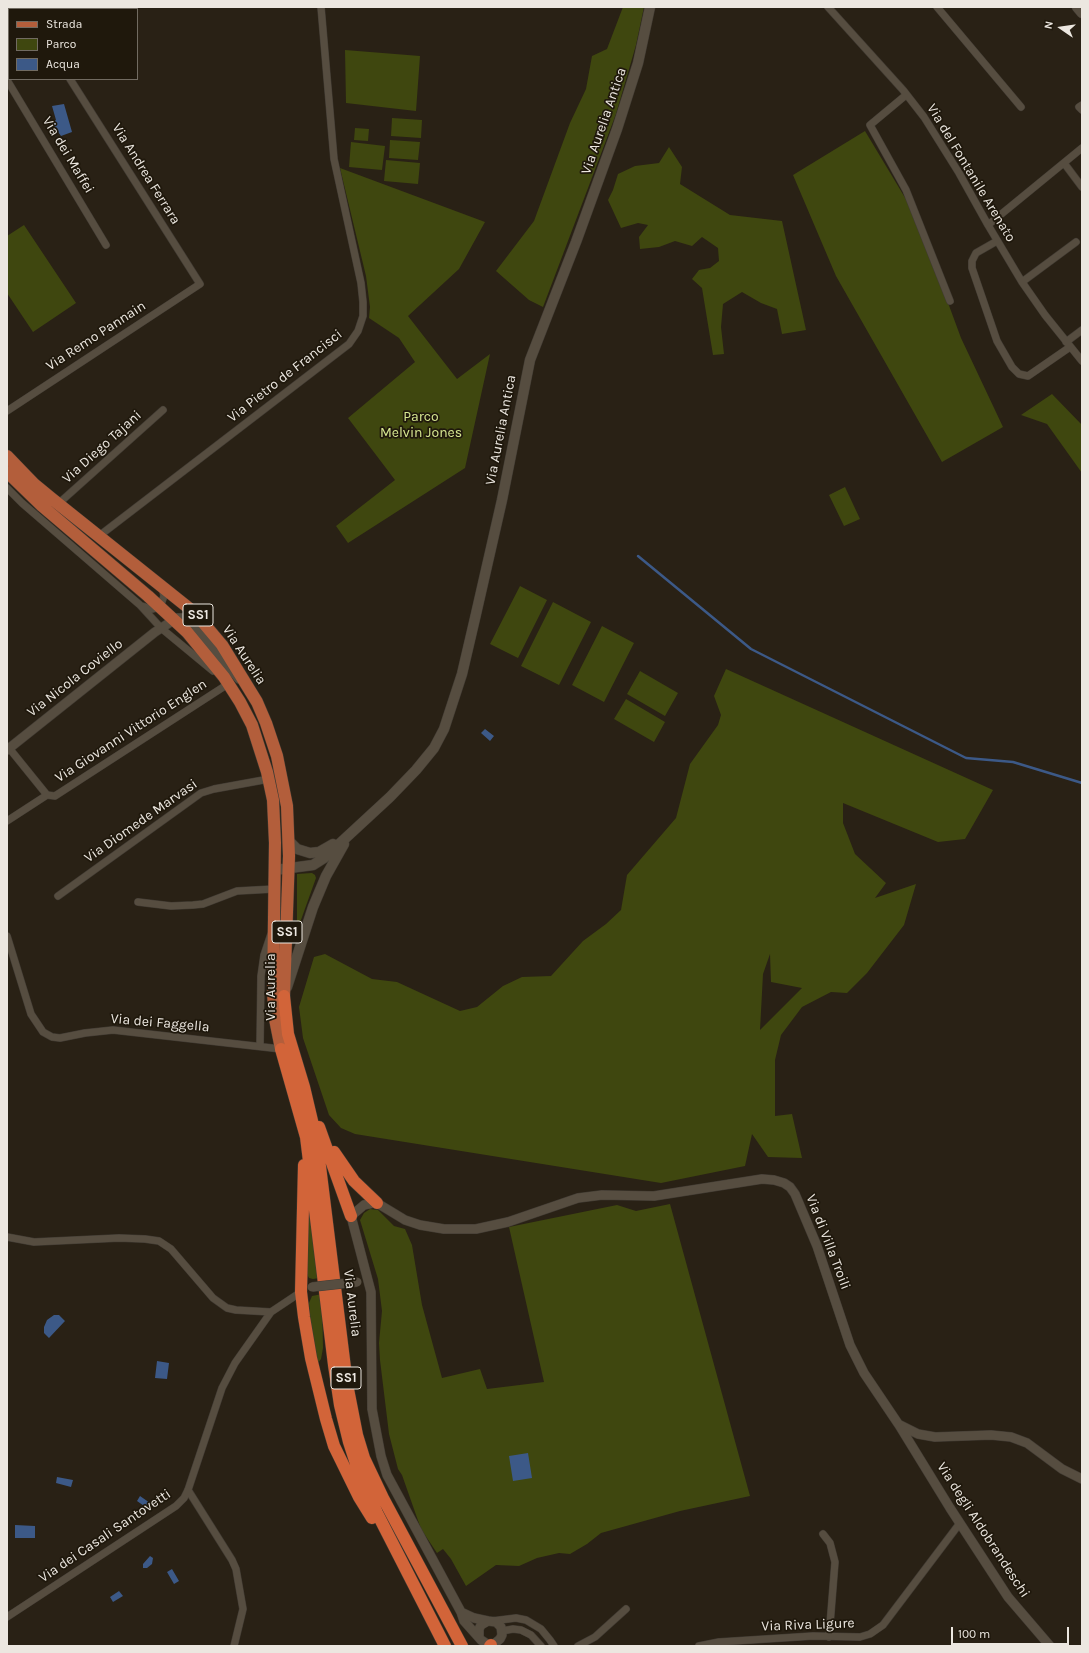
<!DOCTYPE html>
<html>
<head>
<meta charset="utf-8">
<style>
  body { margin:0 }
  #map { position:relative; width:1089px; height:1653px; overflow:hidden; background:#292115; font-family:Karla,sans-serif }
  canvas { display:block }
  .frame { position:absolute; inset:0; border:8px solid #ece7e0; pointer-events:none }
  .legend { position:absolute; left:8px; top:8px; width:130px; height:72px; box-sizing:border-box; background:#1f180c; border:1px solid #716b61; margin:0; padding:5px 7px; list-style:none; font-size:12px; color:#ece7e0 }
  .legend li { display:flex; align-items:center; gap:8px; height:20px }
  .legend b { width:20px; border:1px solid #716b61 }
  .north { position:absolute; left:1041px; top:8px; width:40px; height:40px; -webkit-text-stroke:3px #1f180c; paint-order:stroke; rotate:283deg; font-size:11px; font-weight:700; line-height:16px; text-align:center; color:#ece7e0 }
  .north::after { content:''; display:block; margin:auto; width:14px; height:18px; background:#ece7e0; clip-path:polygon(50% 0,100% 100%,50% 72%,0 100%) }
  .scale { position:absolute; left:951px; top:1627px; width:118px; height:18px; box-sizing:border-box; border:2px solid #ece7e0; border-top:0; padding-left:5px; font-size:12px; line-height:14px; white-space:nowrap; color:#ece7e0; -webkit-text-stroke:3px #1f180c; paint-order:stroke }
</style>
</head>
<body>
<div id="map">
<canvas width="1089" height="1653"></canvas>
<div class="frame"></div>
<ul class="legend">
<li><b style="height:5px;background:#b35e3b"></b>Strada</li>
<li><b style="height:11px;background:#3f470f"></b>Parco</li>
<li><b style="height:11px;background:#3c5987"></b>Acqua</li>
</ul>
<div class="north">N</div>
<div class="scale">100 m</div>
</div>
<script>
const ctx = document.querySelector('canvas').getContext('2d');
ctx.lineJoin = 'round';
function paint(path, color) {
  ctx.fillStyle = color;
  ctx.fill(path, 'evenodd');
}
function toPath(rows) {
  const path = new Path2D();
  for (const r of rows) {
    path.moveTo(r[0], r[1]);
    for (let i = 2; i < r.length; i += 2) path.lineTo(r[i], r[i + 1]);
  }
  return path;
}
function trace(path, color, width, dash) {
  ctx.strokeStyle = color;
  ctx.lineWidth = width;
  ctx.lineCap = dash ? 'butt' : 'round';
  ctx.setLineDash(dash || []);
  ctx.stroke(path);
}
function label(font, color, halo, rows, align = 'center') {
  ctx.font = font + ' Karla,sans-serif';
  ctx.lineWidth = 3.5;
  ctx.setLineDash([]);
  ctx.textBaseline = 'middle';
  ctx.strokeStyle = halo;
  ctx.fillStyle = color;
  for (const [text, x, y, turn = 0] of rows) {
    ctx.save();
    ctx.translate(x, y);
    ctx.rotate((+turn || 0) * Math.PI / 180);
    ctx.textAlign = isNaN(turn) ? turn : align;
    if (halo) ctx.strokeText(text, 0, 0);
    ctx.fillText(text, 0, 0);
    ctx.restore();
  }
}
paint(toPath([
  [623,7,644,7,636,45,616,114,543,307,529,300,496,271,534,221,570,123,586,89,592,56,607,49],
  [345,50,420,56,416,111,346,103],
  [392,118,422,120,421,138,391,136],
  [355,128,369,129,368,141,354,140],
  [865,131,916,216,961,338,1003,427,942,462,836,276,793,175],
  [390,140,420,142,418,160,389,158],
  [351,142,385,146,382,170,349,167],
  [669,147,682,167,680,184,730,215,782,221,806,330,782,334,777,309,761,303,742,292,723,304,721,327,724,354,713,355,702,288,692,279,699,270,710,268,719,261,718,248,702,237,692,246,675,241,659,247,640,249,639,237,648,225,638,223,621,228,608,200,613,190,618,174,635,166,659,163],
  [386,160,420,163,418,184,384,181],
  [340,168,485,222,459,269,408,316,457,379,490,354,465,468,348,543,336,526,395,480,348,418,415,362,399,338,369,318,370,307,366,276],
  [24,225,76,303,33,332,7,293,7,236],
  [1052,394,1082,425,1082,473,1047,424,1021,415],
  [845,487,860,519,844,526,829,495],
  [520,586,547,600,518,658,490,644],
  [553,602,591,622,559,685,521,666],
  [602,626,634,643,604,702,572,685],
  [726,669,993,790,965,839,938,842,843,803,843,823,855,854,886,883,875,898,916,884,904,925,867,973,847,993,831,992,802,1007,781,1035,775,1060,775,1116,792,1114,802,1158,768,1157,752,1134,745,1166,661,1183,355,1134,341,1128,329,1115,303,1038,299,1007,314,957,325,954,372,979,397,982,460,1011,477,1007,503,986,522,977,551,976,583,941,606,924,621,910,627,875,676,818,690,764,718,725,721,715,714,696],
  [770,954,771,982,802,988,760,1030,763,974],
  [640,671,678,693,665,716,627,694],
  [626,699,665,722,654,742,614,719],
  [312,873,315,875,316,878,297,931,297,874],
  [309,1197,319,1278,313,1279,309,1278,307,1274],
  [670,1204,750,1496,680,1511,601,1533,587,1544,570,1554,559,1553,537,1558,519,1566,496,1565,466,1586,451,1559,443,1549,437,1553,421,1529,402,1475,398,1469,389,1434,380,1360,379,1343,382,1311,378,1279,360,1220,364,1213,370,1209,378,1210,394,1226,405,1229,412,1245,422,1305,442,1378,480,1369,487,1389,544,1382,509,1227,617,1205,636,1211],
  [322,1294,323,1348,321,1359,318,1363,311,1331,309,1303,312,1296]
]), '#3f470f');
paint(toPath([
  [64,104,72,132,61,136,52,123,56,120,52,106],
  [485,729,494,736,490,741,481,733],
  [54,1315,59,1315,65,1321,49,1338,44,1333,44,1327,47,1320],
  [157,1361,169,1363,167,1379,155,1378],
  [528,1453,532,1478,513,1481,509,1456],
  [57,1477,73,1480,71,1487,56,1483],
  [140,1496,150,1503,147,1508,137,1501],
  [15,1525,35,1526,35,1538,15,1538],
  [150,1556,153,1558,152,1564,147,1568,143,1568,143,1564],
  [172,1569,179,1581,174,1584,167,1572],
  [119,1591,123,1596,113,1602,110,1597]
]), '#3c5987');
trace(toPath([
  [638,556,751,649,966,758,1013,762,1082,783]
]), '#3c5987', 2.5);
const minor = toPath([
  [22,7,24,9],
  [828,7,903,90,924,117,959,173,988,225,1022,282,1045,315,1082,361],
  [937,7,1021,107],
  [7,80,106,245],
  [906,95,870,125,906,190,950,301],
  [1082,105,1079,107,1082,110],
  [1064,163,1082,187],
  [988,225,1082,148],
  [997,241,976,253,972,261,972,268,997,341,1012,367,1019,374,1028,376,1070,347],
  [1022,282,1076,242],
  [1066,342,1082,330],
  [7,411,200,284,70,79],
  [7,488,22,503,140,605,161,628,213,671],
  [58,504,163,410],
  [99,536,349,344,358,331,363,316,363,302,361,283,334,159,321,7],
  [142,606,152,609,160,607,164,596,162,587],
  [9,748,47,795],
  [7,821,47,795,55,796,58,794,228,684],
  [58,896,201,793,214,789,269,779],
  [138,902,171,906,193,905,203,904,237,891,274,889],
  [7,936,31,1014,43,1032,52,1037,60,1038,85,1033,113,1030,281,1049],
  [260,1046,261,976,264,955,271,934],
  [7,1237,34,1242,119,1238,145,1239,159,1241,171,1249,213,1298,227,1308,236,1310,271,1312,301,1292],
  [188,1490,232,1560,236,1569,243,1609,234,1646],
  [823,1534,830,1543,835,1562,829,1637],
  [7,1617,176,1506,184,1498,188,1490,222,1388,235,1363,271,1312],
  [492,1621,516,1618,526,1620,541,1629,550,1640,554,1646],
  [502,1631,513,1629,521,1630,531,1635,541,1646],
  [578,1646,595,1637,626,1609],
  [699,1646,719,1642,813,1636,860,1637,870,1634,883,1625,960,1523]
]);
const tertiary = toPath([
  [7,750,155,632,177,618,182,618,191,623,239,679],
  [900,1425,918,1434,935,1437,991,1435,1011,1437,1027,1443,1062,1469,1082,1479],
  [461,1612,474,1618,488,1621],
  [479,1636,479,1629,481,1625,488,1621,496,1622,501,1627,502,1635,500,1639,494,1644,487,1644,481,1640,464,1621,461,1612,387,1475,381,1456,372,1409,371,1292,351,1216,364,1205,373,1203,377,1203,405,1220,420,1225,444,1229,476,1229,508,1222,578,1198,602,1195,654,1196,762,1179,774,1180,784,1183,790,1187,795,1194,817,1246,850,1345,864,1373,899,1425,950,1508,1008,1597,1050,1646]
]);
const secondary = toPath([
  [1077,7,1082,13],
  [289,841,297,849,310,853,319,852,333,844],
  [275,870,313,865,324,858,390,797,416,770,434,748,444,729,462,674,476,614,502,500,530,360,576,242,617,129,638,63,650,7],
  [287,987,313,907,326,876,344,844]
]);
const primary = toPath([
  [7,456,34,484,51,498,195,613,222,645,257,702,266,723,277,756,287,806,289,856,284,996],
  [7,472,42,506,148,596,187,632,224,677,240,702,252,725,267,772,273,800,275,843,273,993,275,1019,281,1049]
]);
const trunk = toPath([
  [284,996,288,1034,304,1087,317,1142,347,1384,357,1435,364,1458,383,1498,462,1646],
  [281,1049,306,1137,334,1365,340,1405,349,1442,358,1470,377,1513,445,1646],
  [319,1127,351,1216],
  [334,1152,354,1181,377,1203],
  [304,1165,301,1292,304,1317,311,1358,326,1419,334,1446,359,1497,372,1518],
  [490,1646,491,1645]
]);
trace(minor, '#413b33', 8);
trace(tertiary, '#413b33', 10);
trace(secondary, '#413b33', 11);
trace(primary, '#413b33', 13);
trace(trunk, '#413b33', 13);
trace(minor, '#564d40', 7);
trace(tertiary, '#564d40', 9);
trace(secondary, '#564d40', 10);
trace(primary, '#b35e3b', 12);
trace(trunk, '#d26439', 12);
const tertiaryBridge = toPath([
  [312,1287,357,1282]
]);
trace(tertiaryBridge, '#413b33', 10, []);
trace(tertiaryBridge, '#564d40', 9);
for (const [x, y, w] of [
  [198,615,30],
  [287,932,30],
  [346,1378,30]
]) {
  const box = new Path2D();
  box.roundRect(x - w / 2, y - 11, w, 22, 3);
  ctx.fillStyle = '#1f180c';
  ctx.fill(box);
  trace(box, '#ece7e0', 1);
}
label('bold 13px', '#ece7e0', null, [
  ["SS1",198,615],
  ["SS1",287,932],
  ["SS1",346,1378]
]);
label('14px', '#ece7e0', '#1f180c', [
  ["Via Aurelia Antica",604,121,-71],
  ["Via dei Maffei",68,155,59],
  ["Via del Fontanile Arenato",971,173,59],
  ["Via Andrea Ferrara",146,174,58],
  ["Via Remo Pannain",96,336,-33],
  ["Via Pietro de Francisci",285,376,-38],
  ["Via Aurelia Antica",501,430,-79],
  ["Via Diego Tajani",102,447,-42],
  ["Via Aurelia",244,655,57],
  ["Via Nicola Coviello",75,678,-38],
  ["Via Giovanni Vittorio Englen",131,731,-33],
  ["Via Diomede Marvasi",141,821,-35],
  ["Via Aurelia",271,987,-90],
  ["Via dei Faggella",160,1023,5],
  ["Via di Villa Troili",828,1242,69],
  ["Via Aurelia",352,1303,83],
  ["Via degli Aldobrandeschi",983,1530,57],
  ["Via dei Casali Santovetti",105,1536,-34],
  ["Via Riva Ligure",808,1625,-2]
]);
label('14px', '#d7e891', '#1f180c', [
  ["Parco",421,417],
  ["Melvin Jones",421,433]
]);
</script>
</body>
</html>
